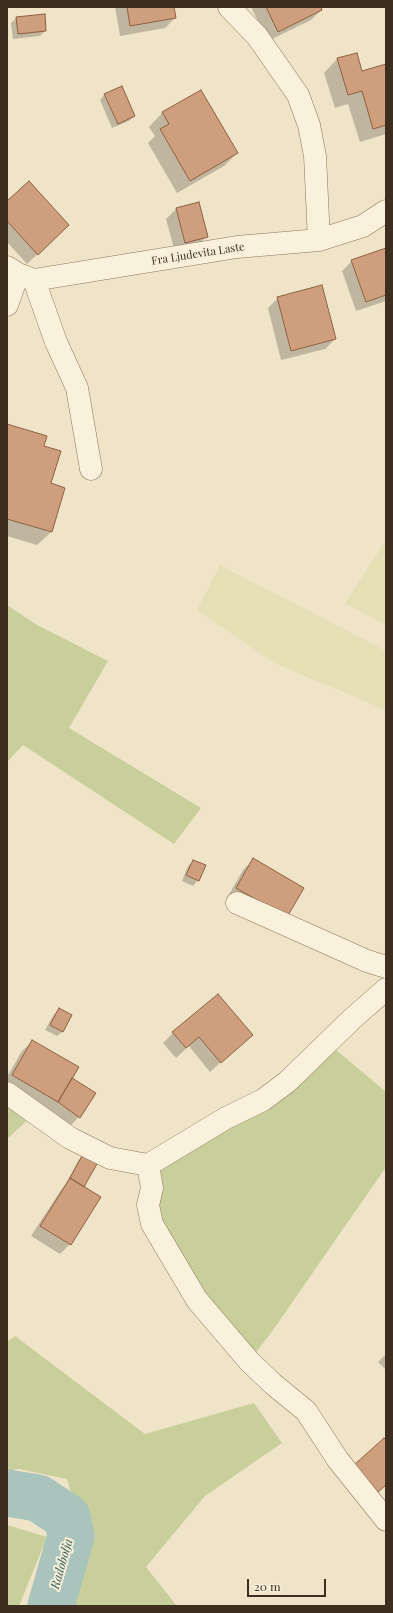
<!DOCTYPE html>
<html>
<head>
<meta charset="utf-8">
<style>
  body { margin:0 }
  #map { position:relative; width:393px; height:1613px; overflow:hidden; background:#f0e4c8; font-family:"Playfair Display",serif }
  canvas { display:block }
  .frame { position:absolute; inset:0; border:8px solid #3d2e20; pointer-events:none }
  .scale { position:absolute; left:247px; top:1579px; width:79px; height:18px; box-sizing:border-box; border:2px solid #3d2e20; border-top:0; padding-left:5px; font-size:12px; line-height:14px; white-space:nowrap; color:#3d2e20; -webkit-text-stroke:3px #f7eed8; paint-order:stroke }
</style>
</head>
<body>
<div id="map">
<canvas width="393" height="1613"></canvas>
<div class="frame"></div>
<div class="scale">20 m</div>
</div>
<script>
const ctx = document.querySelector('canvas').getContext('2d');
ctx.lineJoin = 'round';
function paint(path, color) {
  ctx.fillStyle = color;
  ctx.fill(path, 'evenodd');
}
function toPath(rows) {
  const path = new Path2D();
  for (const r of rows) {
    path.moveTo(r[0], r[1]);
    for (let i = 2; i < r.length; i += 2) path.lineTo(r[i], r[i + 1]);
  }
  return path;
}
function trace(path, color, width, dash) {
  ctx.strokeStyle = color;
  ctx.lineWidth = width;
  ctx.lineCap = dash ? 'butt' : 'round';
  ctx.setLineDash(dash || []);
  ctx.stroke(path);
}
function label(font, color, halo, rows, align = 'center') {
  ctx.font = font + ' "Playfair Display",serif';
  ctx.lineWidth = 4;
  ctx.setLineDash([]);
  ctx.textBaseline = 'middle';
  ctx.strokeStyle = halo;
  ctx.fillStyle = color;
  for (const [text, x, y, turn = 0] of rows) {
    ctx.save();
    ctx.translate(x, y);
    ctx.rotate((+turn || 0) * Math.PI / 180);
    ctx.textAlign = isNaN(turn) ? turn : align;
    if (halo) ctx.strokeText(text, 0, 0);
    ctx.fillText(text, 0, 0);
    ctx.restore();
  }
}
paint(toPath([
  [386,540,386,625,345,603],
  [220,565,386,651,386,710,274,663,197,610]
]), '#e6deb5');
paint(toPath([
  [7,605,37,625,108,661,69,728,201,808,174,844,23,745,7,762],
  [328,1043,386,1092,386,1167,271,1333,249,1361,163,1241,148,1165],
  [7,1093,32,1116,7,1139],
  [15,1336,145,1434,254,1403,282,1443,205,1496,146,1567,177,1606,68,1606,85,1542,67,1479,19,1469,7,1471,7,1342],
  [7,1525,47,1537,19,1606,7,1606]
]), '#c9cf9b');
paint(toPath([
  [115,7,173,7,175,18,165,28,120,36],
  [251,7,320,7,321,10,311,20,268,41],
  [16,18,45,31,40,36,13,39,11,23],
  [337,59,362,72,386,65,386,134,360,142,348,104,335,108,324,73],
  [201,91,237,153,224,166,177,193,148,143,155,136,149,127,162,113],
  [105,94,134,116,129,121,112,128,100,100],
  [7,202,58,235,27,264,7,242],
  [198,203,207,236,197,246,175,252,166,219,176,209],
  [386,249,386,301,356,311,342,271,352,261],
  [278,298,335,339,325,349,281,360,268,308],
  [7,425,43,447,50,484,51,532,37,545,7,536],
  [253,860,276,926,227,898,243,870],
  [194,861,198,880,193,886,182,881,188,866],
  [59,1009,63,1031,57,1036,45,1030,54,1014],
  [173,1033,251,1035,210,1072,189,1046,176,1058,163,1043],
  [33,1041,71,1079,79,1117,69,1127,7,1088,7,1077,22,1051],
  [83,1156,84,1186,70,1244,60,1254,31,1236,61,1190,65,1185,78,1161],
  [386,1354,386,1370,378,1362]
]), '#0003');
trace(toPath([
  [7,1493,38,1498,67,1517,71,1536,51,1606]
]), '#a9c4bc', 47);
const building = toPath([
  [127,7,174,7,176,18,130,26,127,7],
  [266,7,321,7,322,10,278,32,266,7],
  [45,14,46,31,18,34,16,17,45,14],
  [357,53,362,71,386,64,386,125,373,129,362,91,348,95,337,58,357,53],
  [122,86,135,116,118,124,104,94,122,86],
  [201,90,238,153,190,181,160,129,169,124,162,112,201,90],
  [29,181,69,225,38,255,7,221,7,201,29,181],
  [199,202,208,237,185,243,176,208,199,202],
  [386,248,386,295,366,302,351,260,386,248],
  [322,285,336,339,291,351,277,297,322,285],
  [7,424,47,436,44,446,61,451,51,483,65,488,52,532,7,519,7,424],
  [253,858,304,888,287,917,236,888,253,858],
  [193,860,206,865,199,881,186,875,193,860],
  [218,994,253,1035,221,1063,199,1037,186,1048,172,1032,218,994],
  [59,1008,72,1015,63,1032,50,1025,59,1008],
  [32,1040,79,1067,58,1102,12,1075,32,1040],
  [72,1078,96,1093,80,1118,58,1102,72,1078],
  [83,1154,98,1162,84,1187,70,1178,83,1154],
  [70,1178,101,1197,71,1245,40,1226,70,1178],
  [384,1438,386,1440,386,1485,378,1492,354,1465,384,1438]
]);
paint(building, '#cf9f7d');
trace(building, '#8d5f41', 1);
const minor = toPath([
  [229,7,257,36,298,95,309,125,315,156,319,240],
  [7,267,18,274,34,280,237,247,319,240,363,226,386,211],
  [34,280,56,342,77,388,91,469],
  [7,305,18,274],
  [237,903,367,961,386,967],
  [7,1093,70,1138,110,1158,148,1165,152,1188,148,1205,152,1224,197,1300,249,1361,273,1384,306,1411,338,1460,386,1520],
  [148,1165,226,1118,263,1100,287,1082,352,1019,386,989]
]);
trace(minor, '#8d765c', 23);
trace(minor, '#faf1dc', 22);
label('11px', '#3d2e20', '#f7eed8', [
  ["Fra Ljudevita Laste",198,254,-9]
]);
label('italic 12px', '#2f5d5a', '#f7eed8', [
  ["Radobolja",62,1564,-74]
]);
</script>
</body>
</html>
